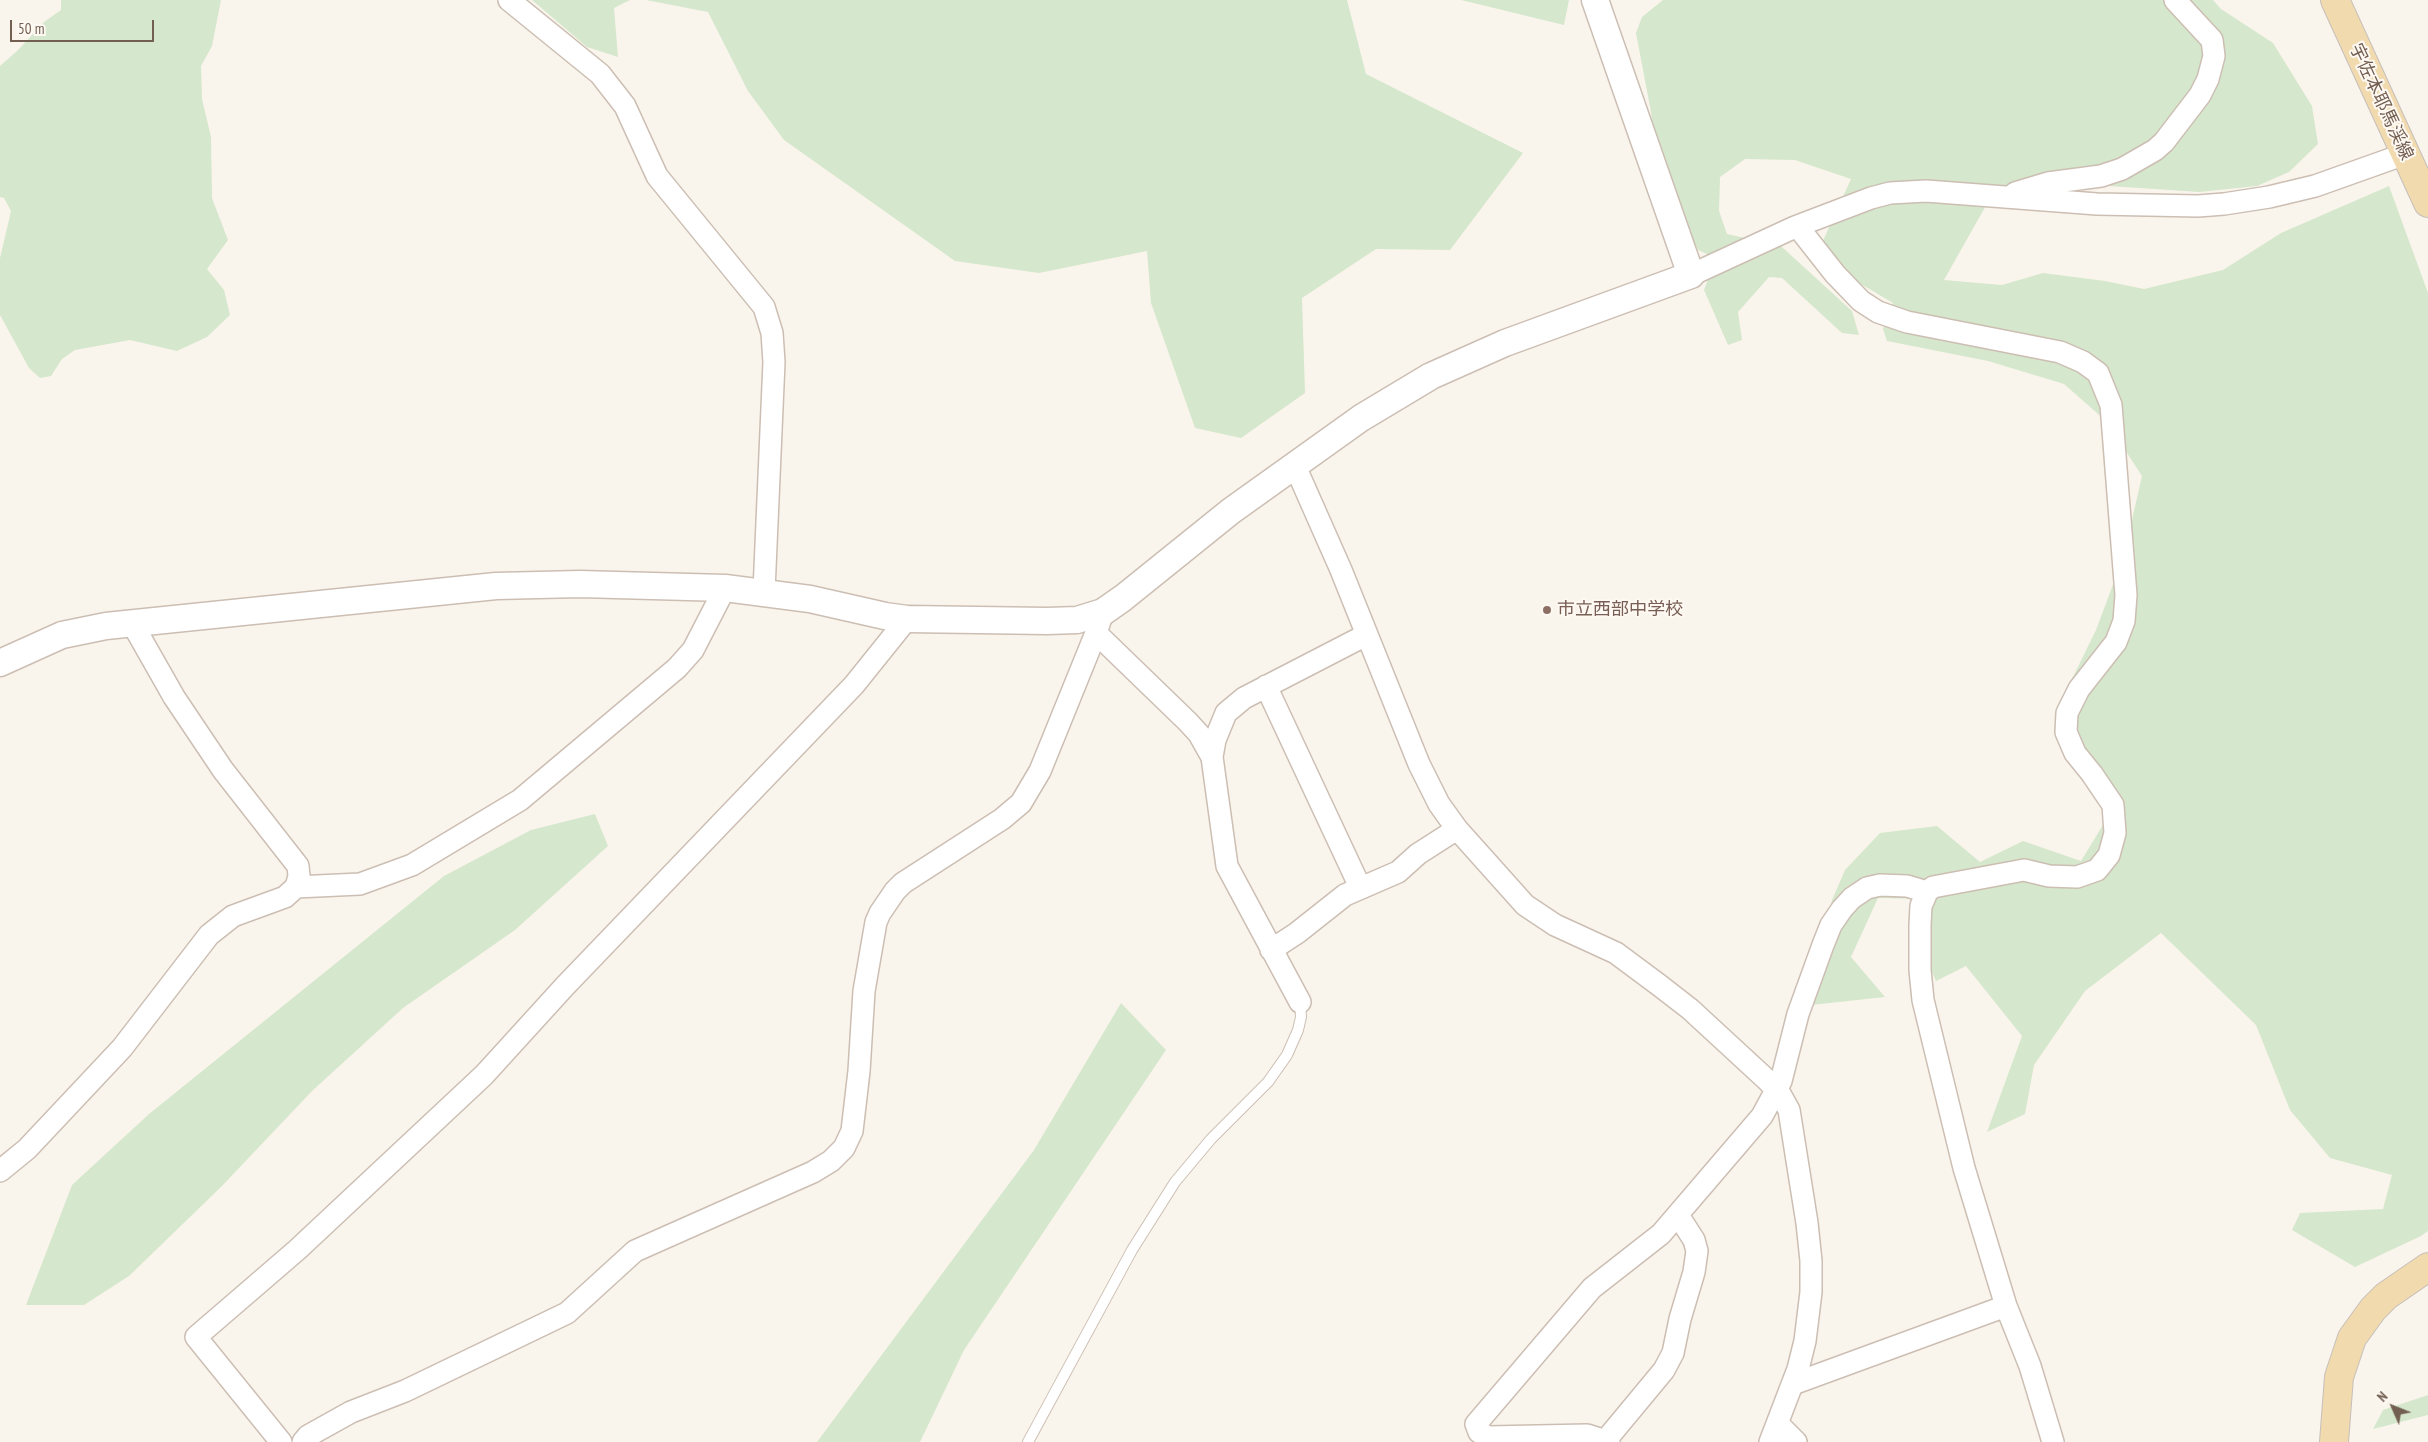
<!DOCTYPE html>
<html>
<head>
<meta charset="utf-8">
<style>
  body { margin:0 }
  #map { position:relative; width:2428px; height:1442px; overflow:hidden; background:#faf5ec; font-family:"PT Sans Narrow",sans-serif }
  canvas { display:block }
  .north { position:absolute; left:2368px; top:1382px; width:50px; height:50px; -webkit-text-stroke:4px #fdf9f2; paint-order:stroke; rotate:314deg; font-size:14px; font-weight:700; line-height:20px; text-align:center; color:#735f52 }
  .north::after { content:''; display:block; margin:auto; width:18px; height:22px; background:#735f52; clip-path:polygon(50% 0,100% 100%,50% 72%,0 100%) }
  .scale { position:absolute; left:10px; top:20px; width:144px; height:22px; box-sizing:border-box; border:2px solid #735f52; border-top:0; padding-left:6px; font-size:15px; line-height:18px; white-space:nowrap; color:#735f52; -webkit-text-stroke:4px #fdf9f2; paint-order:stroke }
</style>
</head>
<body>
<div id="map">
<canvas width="2428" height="1442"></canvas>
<div class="north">N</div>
<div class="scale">50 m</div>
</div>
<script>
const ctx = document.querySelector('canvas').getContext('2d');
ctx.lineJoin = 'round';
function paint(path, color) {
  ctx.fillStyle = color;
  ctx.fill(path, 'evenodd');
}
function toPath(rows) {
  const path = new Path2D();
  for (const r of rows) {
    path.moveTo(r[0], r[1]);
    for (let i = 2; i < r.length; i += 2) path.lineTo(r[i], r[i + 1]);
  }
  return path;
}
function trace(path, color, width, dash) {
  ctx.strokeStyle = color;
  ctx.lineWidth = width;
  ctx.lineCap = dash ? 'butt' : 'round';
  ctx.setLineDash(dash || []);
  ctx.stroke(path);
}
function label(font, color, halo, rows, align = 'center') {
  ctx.font = font + ' "PT Sans Narrow","Noto Sans JP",sans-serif';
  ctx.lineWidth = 4;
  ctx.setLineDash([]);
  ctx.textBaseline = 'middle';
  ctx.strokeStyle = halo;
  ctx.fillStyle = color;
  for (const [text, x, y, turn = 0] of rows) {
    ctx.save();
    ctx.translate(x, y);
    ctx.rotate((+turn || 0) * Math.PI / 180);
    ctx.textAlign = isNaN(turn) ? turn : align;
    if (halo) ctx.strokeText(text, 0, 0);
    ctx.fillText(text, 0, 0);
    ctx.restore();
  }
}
paint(toPath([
  [61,0,221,0,212,46,201,66,202,99,211,137,212,198,228,240,207,269,224,290,230,315,207,337,177,351,130,340,75,350,62,359,51,376,40,378,29,368,0,315,0,258,11,211,4,198,0,197,0,66,18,50,44,22,61,10],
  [532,0,630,0,614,8,618,57,587,47],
  [646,0,1347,0,1366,74,1523,153,1450,250,1376,249,1302,298,1305,393,1241,438,1195,428,1151,303,1147,251,1039,273,955,261,784,140,748,91,708,12],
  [1461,0,1569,0,1564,25],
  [1663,0,2213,0,2221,9,2273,43,2312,106,2318,144,2289,172,2257,186,2199,192,2109,186,1997,186,1944,280,2002,285,2043,273,2105,281,2144,289,2223,270,2281,233,2389,186,2428,293,2428,1231,2421,1236,2355,1267,2292,1230,2300,1213,2383,1209,2392,1175,2330,1158,2290,1110,2256,1025,2161,933,2085,991,2034,1065,2025,1114,1987,1132,2022,1036,1966,966,1936,981,1922,949,1928,899,1878,898,1851,957,1885,997,1802,1006,1832,900,1845,870,1880,833,1937,826,1980,862,2023,841,2081,861,2106,820,2075,744,2071,681,2096,630,2124,555,2142,476,2106,421,2064,384,1988,361,1887,341,1883,329,1893,303,1844,274,1822,243,1851,179,1795,160,1745,159,1720,177,1719,211,1727,234,1745,238,1770,236,1852,311,1859,335,1842,333,1782,278,1769,277,1738,312,1742,340,1728,345,1704,290,1716,258,1698,250,1656,163,1651,112,1636,33,1642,17],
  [595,814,608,846,515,930,403,1008,312,1091,222,1186,129,1276,84,1305,26,1305,72,1185,149,1114,444,876,531,830],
  [1121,1003,1166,1050,964,1350,920,1442,817,1442,1034,1150],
  [2428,1395,2428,1415,2373,1429,2383,1410]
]), '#d5e7cc');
const service = toPath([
  [1028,1442,1132,1250,1175,1182,1211,1139,1268,1082,1287,1055,1298,1030,1301,1017,1300,1002]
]);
const minor = toPath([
  [509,0,600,74,625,106,657,176,764,307,772,333,774,362,764,591],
  [2015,193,2048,183,2101,176,2122,169,2155,150,2164,142,2200,95,2208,79,2214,56,2212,40,2175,0],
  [1798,227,1835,274,1861,301,1878,312,1907,322,2060,352,2083,362,2098,373,2111,405,2126,595,2124,621,2116,642,2079,689,2067,713,2066,732,2075,753,2092,774,2113,805,2115,833,2109,855,2097,870,2077,877,2049,876,2024,870,1933,887,1927,892,1921,906,1920,925,1920,970,1923,1000,1964,1168,2006,1306,2030,1366,2053,1442],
  [1691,275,1795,227,1871,198,1890,193,1926,191,2097,204,2198,206,2224,204,2269,197,2315,186,2405,154],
  [1295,466,1341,570,1419,764,1439,804,1457,829,1525,905,1555,925,1616,953,1659,985,1690,1009,1767,1080,1779,1092,1789,1110,1807,1223,1811,1261,1811,1292,1805,1341,1798,1369,1770,1442],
  [1096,633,1188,722,1199,734,1212,757],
  [1266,686,1360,887],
  [296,887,360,884,412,865,520,800,677,668,693,650,725,588],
  [1271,950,1297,933,1345,895,1398,872,1418,854,1457,829],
  [1300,1002,1227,866,1212,757,1215,740,1226,713,1244,698,1366,635],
  [0,1171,27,1149,122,1048,209,935,233,916,285,897,296,887,299,876,298,866,223,770,174,697,132,623],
  [1793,1384,2006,1306],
  [1778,1424,1796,1442],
  [1606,1440,1664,1370,1673,1353,1680,1319,1694,1272,1697,1251,1694,1240,1678,1215],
  [281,1442,196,1337,297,1250,484,1075,565,986,854,685,907,619],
  [303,1442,308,1436,351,1412,405,1391,567,1313,635,1251,813,1172,831,1161,844,1148,852,1131,859,1071,864,991,876,922,880,913,895,891,903,883,1002,819,1021,803,1040,771,1096,633,1103,612],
  [1609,1442,1587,1435,1488,1437,1479,1432,1476,1424,1592,1288,1661,1234,1762,1116,1781,1081,1798,1014,1823,945,1831,925,1842,909,1852,898,1867,888,1880,885,1907,886,1927,892]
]);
const tertiary = toPath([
  [0,663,62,635,106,626,496,586,580,584,725,588,810,599,885,616,907,619,1047,621,1077,620,1103,612,1123,598,1231,511,1361,418,1431,376,1505,343,1691,275,1595,0]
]);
const primary = toPath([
  [2335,0,2428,203],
  [2334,1442,2339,1377,2352,1338,2373,1309,2386,1296,2428,1267]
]);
trace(service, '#ccbeb3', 12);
trace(minor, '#ccbeb3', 24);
trace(tertiary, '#ccbeb3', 29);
trace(primary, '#c7bfba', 30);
trace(service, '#fff', 10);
trace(minor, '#fff', 21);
trace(tertiary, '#fff', 26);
trace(primary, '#f0daae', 28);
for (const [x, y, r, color] of [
  [1547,610,5,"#8d6e63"]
]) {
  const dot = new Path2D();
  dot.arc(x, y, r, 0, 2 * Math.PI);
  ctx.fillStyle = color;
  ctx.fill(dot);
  trace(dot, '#fdf9f2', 2);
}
label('18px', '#735f52', '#fdf9f2', [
  ["宇佐本耶馬渓線",2381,102,65]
]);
label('18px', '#785e54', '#fdf9f2', [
  ["市立西部中学校",1557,610]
], 'left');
</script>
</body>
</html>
